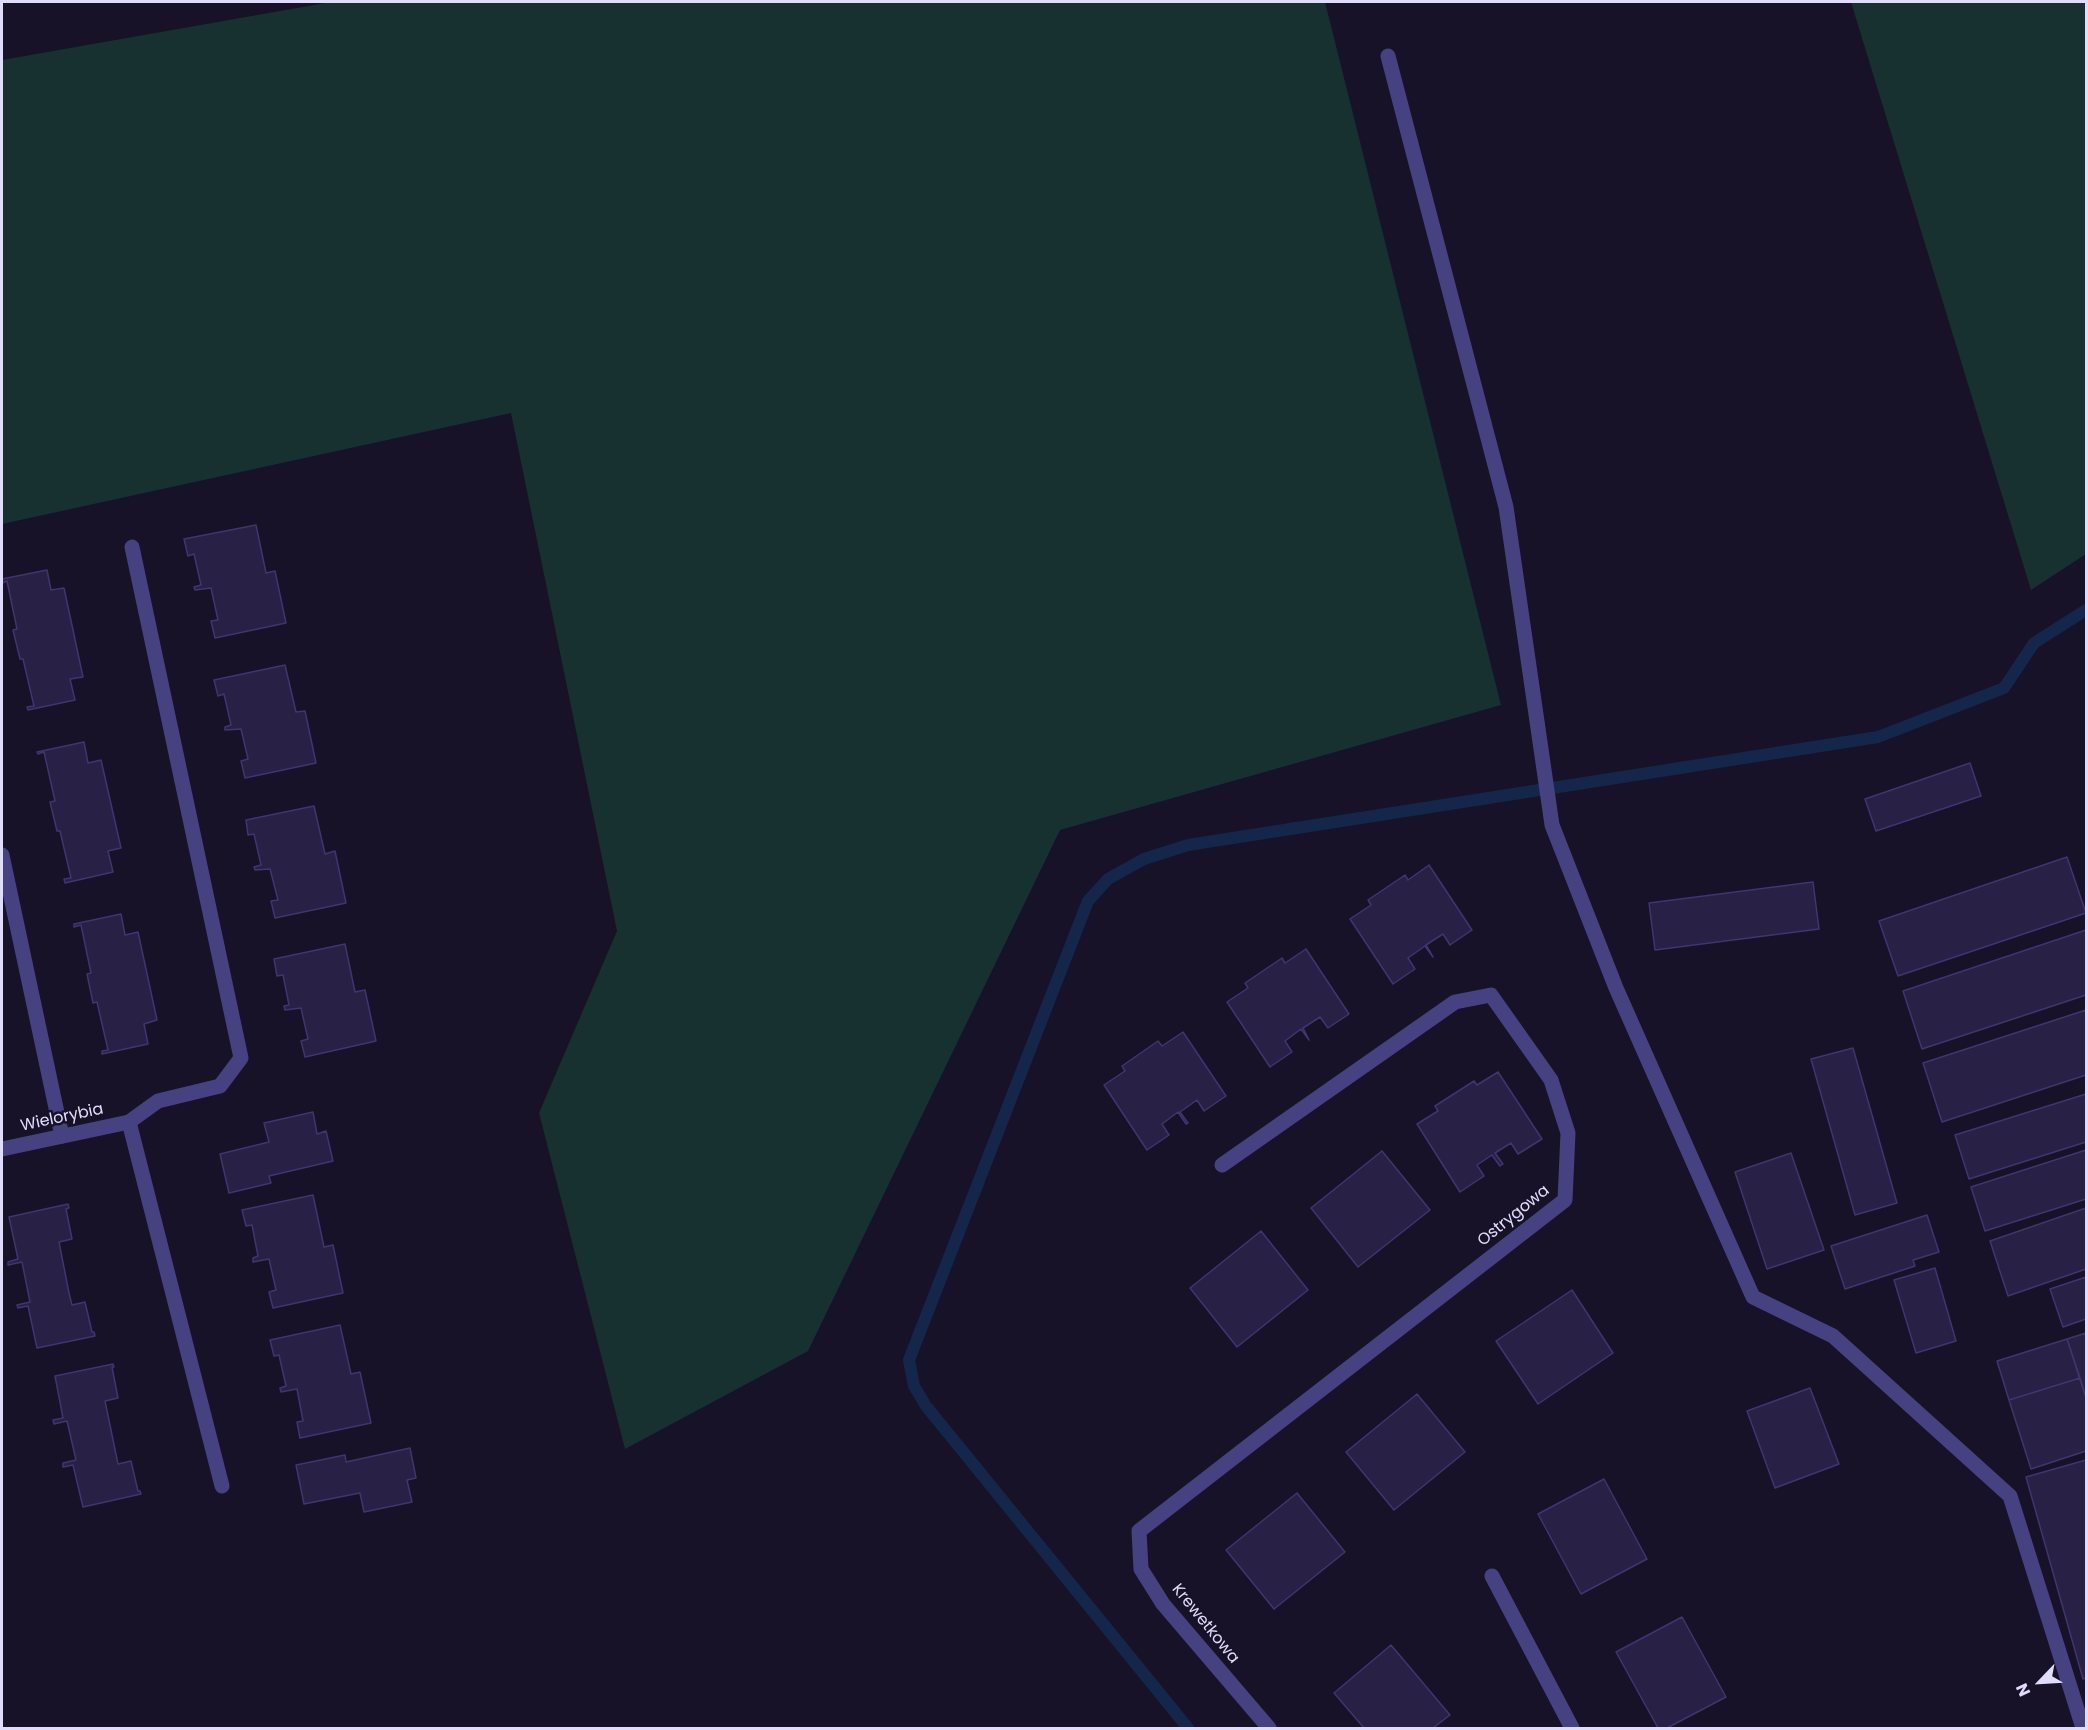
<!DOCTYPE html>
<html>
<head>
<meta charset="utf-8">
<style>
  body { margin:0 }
  #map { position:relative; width:2088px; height:1730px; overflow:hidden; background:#171227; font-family:Poppins,sans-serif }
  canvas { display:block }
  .frame { position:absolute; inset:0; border:3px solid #e0dcfc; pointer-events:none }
  .north { position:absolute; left:2010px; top:1652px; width:60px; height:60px; -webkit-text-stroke:4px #171227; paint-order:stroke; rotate:245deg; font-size:16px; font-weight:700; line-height:24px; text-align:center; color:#e0dcfc }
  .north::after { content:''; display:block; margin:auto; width:21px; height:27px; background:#e0dcfc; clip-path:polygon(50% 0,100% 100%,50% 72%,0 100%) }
</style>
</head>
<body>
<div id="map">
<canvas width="2088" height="1730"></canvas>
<div class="frame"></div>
<div class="north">N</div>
</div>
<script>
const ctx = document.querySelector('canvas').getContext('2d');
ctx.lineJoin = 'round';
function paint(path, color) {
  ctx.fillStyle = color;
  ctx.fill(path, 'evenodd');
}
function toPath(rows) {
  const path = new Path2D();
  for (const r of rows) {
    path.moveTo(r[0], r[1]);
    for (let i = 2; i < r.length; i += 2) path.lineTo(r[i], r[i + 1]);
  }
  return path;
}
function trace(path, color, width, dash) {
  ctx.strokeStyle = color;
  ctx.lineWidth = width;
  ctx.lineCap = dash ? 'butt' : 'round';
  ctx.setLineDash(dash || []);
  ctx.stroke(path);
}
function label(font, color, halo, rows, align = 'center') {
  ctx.font = font + ' Poppins,sans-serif';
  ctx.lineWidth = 5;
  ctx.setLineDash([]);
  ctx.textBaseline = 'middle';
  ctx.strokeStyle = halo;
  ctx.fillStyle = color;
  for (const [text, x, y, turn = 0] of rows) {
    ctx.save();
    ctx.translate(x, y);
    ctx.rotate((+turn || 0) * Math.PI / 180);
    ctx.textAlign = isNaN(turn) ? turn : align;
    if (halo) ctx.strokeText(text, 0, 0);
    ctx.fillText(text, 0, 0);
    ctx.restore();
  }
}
paint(toPath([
  [331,2,1325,2,1501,705,1060,830,808,1351,625,1449,539,1113,617,931,511,413,2,524,2,60],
  [1851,2,2086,2,2086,554,2031,590]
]), '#163130');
trace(toPath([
  [1188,1728,926,1406,914,1386,909,1360,1088,901,1108,879,1144,859,1188,845,1878,737,2004,688,2034,643,2086,610]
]), '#14274a', 12);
const building = toPath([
  [256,525,266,573,275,571,286,623,215,638,211,621,218,620,211,588,195,590,194,587,201,585,194,554,188,556,184,539,256,525],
  [47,570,51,590,64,588,83,677,70,679,75,700,28,710,27,707,34,706,23,659,20,659,13,630,17,629,7,581,2,583,2,579,47,570],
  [285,665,296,712,305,711,316,763,245,778,241,761,248,759,241,729,225,730,225,727,231,725,224,694,218,696,214,680,285,665],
  [84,742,88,763,101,760,121,848,108,851,113,872,65,883,64,879,71,878,60,831,57,831,50,802,55,801,44,752,38,754,37,752,84,742],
  [1970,763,1981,796,1876,831,1865,799,1970,763],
  [314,806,325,854,335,851,346,903,275,918,271,901,278,900,270,869,255,870,254,867,261,865,254,834,248,835,246,820,314,806],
  [2067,857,2086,913,1898,976,1879,921,2067,857],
  [1429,865,1472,930,1450,945,1443,934,1426,945,1433,957,1425,946,1408,958,1415,969,1393,984,1350,919,1371,905,1368,900,1405,875,1408,880,1429,865],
  [1813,882,1819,929,1655,950,1649,903,1813,882],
  [121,914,125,935,138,932,157,1020,144,1024,148,1044,102,1054,102,1051,108,1050,97,1002,93,1003,87,974,91,973,81,925,74,927,74,924,121,914],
  [2086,930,2086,995,1922,1049,1903,991,2086,930],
  [345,944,355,992,365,990,376,1041,305,1057,301,1041,308,1039,301,1008,285,1010,284,1006,289,1005,283,975,277,976,274,959,345,944],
  [1306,949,1349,1014,1328,1028,1320,1017,1303,1028,1309,1040,1301,1029,1285,1041,1292,1052,1270,1067,1227,1002,1248,988,1245,983,1282,958,1285,963,1306,949],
  [2086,1010,2086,1075,1942,1122,1923,1063,2086,1010],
  [1183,1032,1226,1096,1204,1111,1197,1100,1180,1112,1188,1123,1186,1124,1178,1112,1162,1124,1169,1135,1147,1150,1104,1085,1125,1071,1122,1066,1158,1041,1162,1046,1183,1032],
  [1853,1048,1897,1203,1855,1215,1811,1059,1853,1048],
  [1498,1072,1542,1139,1518,1154,1511,1143,1495,1153,1503,1164,1500,1166,1492,1155,1477,1165,1484,1176,1460,1192,1417,1124,1438,1111,1435,1106,1474,1081,1477,1085,1498,1072],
  [2086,1094,2086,1142,1969,1179,1955,1135,2086,1094],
  [313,1112,317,1134,326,1131,333,1161,269,1176,271,1183,229,1193,220,1154,269,1142,264,1123,313,1112],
  [2086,1150,2086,1199,1985,1231,1971,1187,2086,1150],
  [1382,1151,1430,1210,1358,1267,1311,1208,1382,1151],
  [1791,1153,1824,1250,1767,1269,1735,1172,1791,1153],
  [313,1195,324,1247,333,1245,343,1293,273,1308,269,1292,276,1290,269,1259,253,1262,253,1258,258,1256,252,1225,246,1226,242,1210,313,1195],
  [68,1204,69,1208,66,1209,72,1239,59,1242,69,1293,72,1305,85,1302,92,1332,94,1332,95,1336,37,1348,28,1306,18,1308,17,1305,30,1302,22,1262,8,1265,8,1262,18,1259,9,1217,68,1204],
  [2086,1208,2086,1269,2008,1296,1990,1241,2086,1208],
  [1927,1215,1939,1252,1913,1260,1915,1266,1845,1289,1831,1246,1927,1215],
  [1261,1231,1308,1290,1237,1347,1190,1288,1261,1231],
  [1935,1268,1956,1341,1916,1353,1894,1280,1935,1268],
  [2086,1277,2086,1319,2063,1327,2050,1289,2086,1277],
  [1572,1290,1613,1353,1538,1404,1496,1341,1572,1290],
  [340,1325,351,1374,360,1372,371,1423,300,1438,297,1422,303,1421,297,1389,281,1392,280,1388,286,1386,279,1355,274,1356,270,1340,340,1325],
  [2086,1333,2086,1398,2067,1339,2086,1333],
  [2067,1339,2080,1378,2009,1400,1997,1361,2067,1339],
  [113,1364,114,1367,112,1367,118,1398,105,1401,118,1464,131,1461,138,1491,140,1491,141,1494,83,1507,73,1465,63,1467,63,1463,76,1460,67,1421,54,1424,53,1420,63,1418,55,1376,113,1364],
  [2080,1378,2086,1398,2086,1451,2031,1469,2009,1400,2080,1378],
  [1810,1388,1839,1464,1775,1488,1747,1411,1810,1388],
  [1417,1394,1465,1452,1394,1510,1346,1452,1417,1394],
  [410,1448,416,1478,407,1480,412,1502,364,1512,360,1493,304,1504,296,1465,345,1455,346,1462,410,1448],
  [2086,1460,2086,1678,2083,1679,2026,1477,2086,1460],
  [1604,1479,1647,1559,1581,1594,1538,1514,1604,1479],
  [1297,1493,1345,1552,1274,1609,1226,1550,1297,1493],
  [1682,1617,1726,1697,1667,1728,1658,1728,1616,1652,1682,1617],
  [1391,1645,1450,1715,1433,1728,1364,1728,1334,1693,1391,1645]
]);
paint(building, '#292046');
trace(building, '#423470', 1.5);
trace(toPath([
  [1388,56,1506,507,1552,825,1616,988,1753,1297,1833,1336,2010,1496,2083,1728],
  [2,855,62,1136],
  [129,1122,158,1101,220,1086,241,1058,132,547]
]), '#464282', 15);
trace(toPath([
  [2,1149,129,1122,222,1486],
  [1222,1165,1455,1002,1491,995,1551,1080,1568,1133,1565,1200,1139,1531,1141,1569,1163,1604,1269,1728],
  [1492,1576,1572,1728]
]), '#464282', 15);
label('16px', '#e0dcfc', '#171227', [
  ["Wielorybia",62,1118,-12],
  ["Ostrygowa",1514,1216,-39],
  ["Krewetkowa",1205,1624,51]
]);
</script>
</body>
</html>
